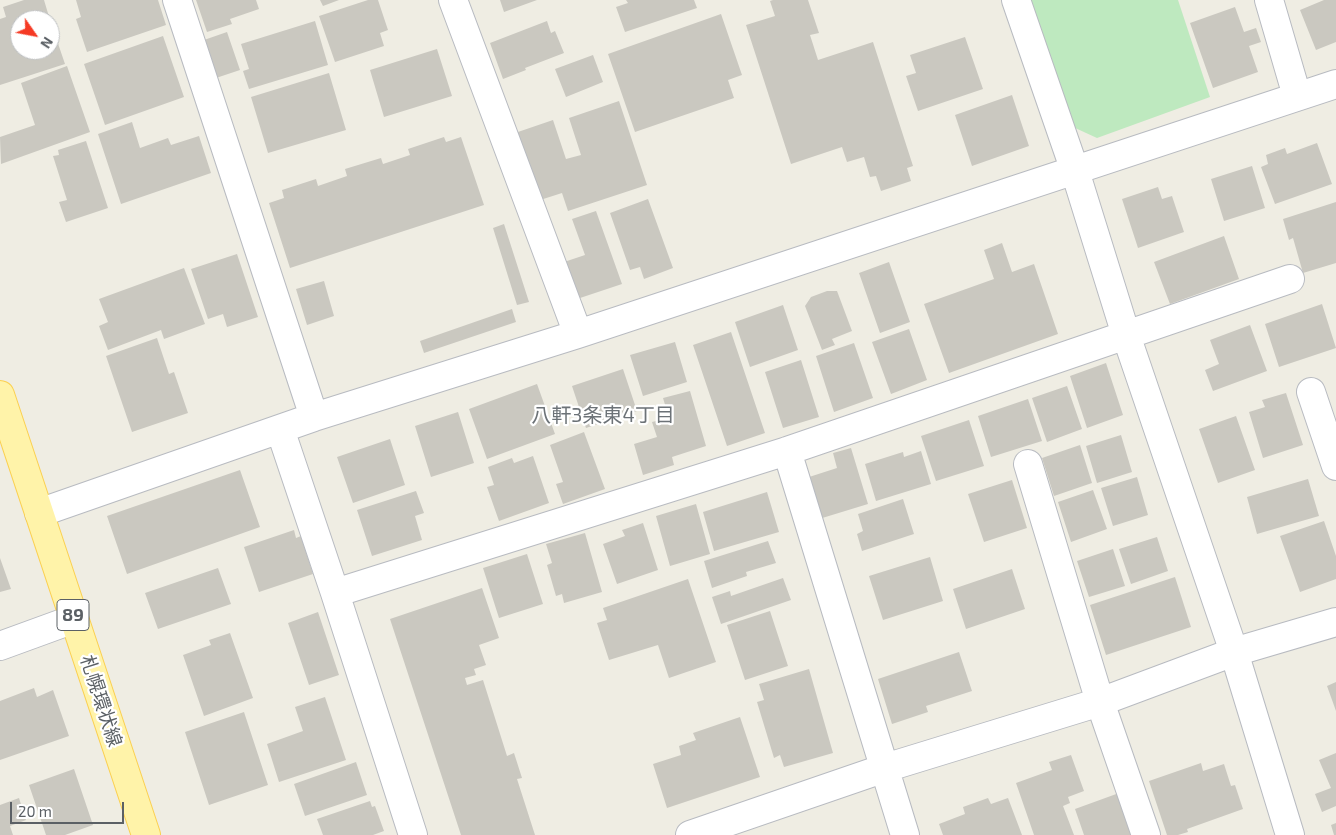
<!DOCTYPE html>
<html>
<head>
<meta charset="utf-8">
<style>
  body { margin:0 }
  #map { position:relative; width:1336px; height:835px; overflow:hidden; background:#efede3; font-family:"Exo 2",sans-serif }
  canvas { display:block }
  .north { position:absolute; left:10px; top:10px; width:50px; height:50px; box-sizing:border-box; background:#fff; border:1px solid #bdbfc1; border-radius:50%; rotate:123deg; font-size:14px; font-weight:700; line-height:20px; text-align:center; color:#5b6065 }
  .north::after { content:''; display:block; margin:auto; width:18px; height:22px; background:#f53a24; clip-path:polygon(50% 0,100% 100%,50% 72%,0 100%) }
  .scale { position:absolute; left:10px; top:802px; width:114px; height:22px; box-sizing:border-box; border:2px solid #5b6065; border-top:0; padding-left:6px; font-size:15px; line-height:18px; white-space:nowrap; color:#5b6065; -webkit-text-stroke:4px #fff; paint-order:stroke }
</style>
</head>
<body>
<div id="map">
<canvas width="1336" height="835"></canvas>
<div class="north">N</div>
<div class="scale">20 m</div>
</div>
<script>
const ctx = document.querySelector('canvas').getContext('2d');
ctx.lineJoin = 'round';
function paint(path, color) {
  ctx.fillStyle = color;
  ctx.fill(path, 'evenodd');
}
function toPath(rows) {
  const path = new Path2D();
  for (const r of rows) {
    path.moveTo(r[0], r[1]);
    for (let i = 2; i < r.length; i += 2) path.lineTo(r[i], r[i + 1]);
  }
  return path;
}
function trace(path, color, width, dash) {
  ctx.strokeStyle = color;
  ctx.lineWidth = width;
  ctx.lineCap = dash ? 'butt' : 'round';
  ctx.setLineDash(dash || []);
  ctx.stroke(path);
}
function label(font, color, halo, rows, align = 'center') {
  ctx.font = font + ' "Exo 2","Noto Sans JP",sans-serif';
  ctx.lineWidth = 4.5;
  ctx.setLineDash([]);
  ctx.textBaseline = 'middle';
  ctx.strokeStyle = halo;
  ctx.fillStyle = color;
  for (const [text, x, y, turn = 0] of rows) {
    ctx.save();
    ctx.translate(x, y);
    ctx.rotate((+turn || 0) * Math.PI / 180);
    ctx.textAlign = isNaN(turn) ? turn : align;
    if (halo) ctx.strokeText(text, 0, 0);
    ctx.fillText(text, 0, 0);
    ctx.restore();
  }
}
paint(toPath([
  [1031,0,1178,0,1210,97,1097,138,1073,127]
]), '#bee9bf');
paint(toPath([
  [24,0,44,0,50,20,20,20,20,50,50,50,50,20,65,64,0,85,0,19,6,17,3,7],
  [76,0,158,0,166,25,87,52,76,19,81,17],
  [196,0,256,0,259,9,230,19,232,24,207,32],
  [320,0,339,0,323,6],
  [368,0,378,0,388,30,380,33,384,46,335,62,319,16],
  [500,0,537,0,504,12],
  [626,0,694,0,697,8,625,32,616,7,628,3],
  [773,0,808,0,819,33,810,35,818,60,873,42,913,166,907,168,911,181,881,191,876,176,870,177,864,157,847,162,842,147,791,164,746,25,775,16,770,1],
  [1324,0,1336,0,1336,42,1316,50,1300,10],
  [1235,7,1244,32,1256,28,1261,42,1249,46,1258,72,1213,88,1190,23],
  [721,14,742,75,728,80,734,98,635,132,608,54],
  [315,21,328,65,249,89,243,71,249,69,241,44],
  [547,21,551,33,555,31,564,53,525,68,526,70,503,79,490,43],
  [227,32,240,70,216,78,204,40],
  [163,36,184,97,105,125,84,64],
  [965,37,983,89,918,111,906,76,916,73,910,55],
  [437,49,452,96,384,117,370,70],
  [593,55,603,82,566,97,555,69],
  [67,66,90,132,1,164,0,137,35,125,21,83],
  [329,73,346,130,268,153,251,97],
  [1012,95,1029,146,972,166,955,115],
  [619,101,647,185,568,211,562,193,537,201,515,133,553,120,566,159,581,155,569,118],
  [132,122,140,148,168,138,171,145,199,136,211,173,121,204,98,134],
  [444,137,446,142,461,137,484,205,290,268,269,203,284,198,282,190,316,179,318,186,347,176,345,169,381,158,383,164,410,155,408,149],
  [86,141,108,208,66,222,59,202,67,200,53,156,59,155,58,150],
  [1317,143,1332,184,1275,204,1261,167,1268,164,1266,155,1285,148,1287,154],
  [1252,166,1265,208,1224,221,1211,179],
  [1158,187,1162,199,1172,196,1184,232,1138,248,1122,199],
  [648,199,673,268,644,279,640,267,630,270,610,213],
  [1336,202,1336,263,1303,273,1293,238,1289,240,1283,219],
  [596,211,622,284,577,299,564,262,585,255,572,219],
  [504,224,529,302,517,305,493,228],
  [1224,236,1239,279,1170,304,1154,262],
  [1002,243,1012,272,1034,264,1058,334,949,373,924,304,994,279,984,250],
  [237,254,258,317,227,327,223,314,208,319,191,269],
  [889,262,910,322,880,333,859,273],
  [184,268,205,324,164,339,161,330,108,350,99,326,108,322,99,299],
  [324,281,334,316,307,325,296,289],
  [827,291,837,291,852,331,832,339,835,345,822,350,805,306,811,297],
  [1322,304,1336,348,1279,367,1265,324],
  [783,305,798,350,750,367,735,322],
  [512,309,516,322,424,353,420,341],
  [1250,325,1267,371,1213,391,1205,370,1219,364,1210,340],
  [909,329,927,380,891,394,872,342],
  [731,332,765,433,727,446,693,345],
  [157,338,169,374,174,372,188,413,132,432,106,356],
  [675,342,687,382,643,396,630,355],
  [854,343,873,398,834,412,816,356],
  [801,360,819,417,783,428,765,372],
  [1106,363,1123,415,1087,428,1070,376],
  [623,369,637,411,586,428,572,386],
  [537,384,555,434,487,459,469,409],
  [1067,386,1082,429,1047,442,1032,398],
  [690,391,706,446,672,457,674,465,643,475,634,444,657,437,652,422,669,418,663,398],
  [1286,393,1303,445,1263,458,1249,412,1265,407,1262,400],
  [1028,399,1042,441,991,457,978,416],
  [458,412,474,463,431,477,415,426],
  [1236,416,1255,470,1218,483,1199,429],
  [969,420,984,466,936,481,921,436],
  [584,432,605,489,563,504,556,484,563,482,550,445],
  [1121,435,1132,472,1097,483,1086,446],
  [390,439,405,485,353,503,337,457],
  [1080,445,1092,483,1054,496,1042,458],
  [851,448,868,504,819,519,806,478,837,468,833,453],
  [921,451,931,484,876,501,865,464,903,452,904,457],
  [533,456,549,503,499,521,487,487,494,485,488,467,512,458,514,463],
  [240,470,260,527,127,574,107,516],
  [1137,477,1148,515,1113,526,1101,488],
  [1308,479,1319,516,1257,534,1247,497],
  [1012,480,1027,528,984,542,968,494],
  [1093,490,1107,529,1071,542,1058,502],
  [416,491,424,513,415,516,422,540,372,556,357,510],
  [767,492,779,532,714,551,703,512],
  [903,499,914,534,862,551,857,534,863,531,858,514],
  [696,504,710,554,670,566,656,516],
  [1324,521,1336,556,1336,579,1300,592,1280,536],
  [643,523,658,570,617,584,603,544,625,536,622,530],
  [294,530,296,538,301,536,313,574,259,592,244,547],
  [585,533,602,592,564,603,562,594,556,596,547,565,552,563,546,544],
  [1157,537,1168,571,1131,584,1119,549],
  [768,541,776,563,746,572,747,576,712,588,704,561],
  [1113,549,1125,586,1089,597,1077,561],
  [527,554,543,604,499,618,483,568],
  [930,557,943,601,883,620,869,576],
  [0,558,11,589,0,592],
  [218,568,231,604,158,629,145,593],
  [1012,569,1025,609,966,629,953,589],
  [1175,577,1191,627,1106,655,1090,605],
  [783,578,791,600,721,624,712,597,730,591,731,596],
  [688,579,716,662,669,678,658,645,609,660,597,623,607,620,603,608],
  [482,588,499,638,479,645,486,665,474,669,476,675,465,678,467,685,483,680,507,756,514,753,522,778,517,779,535,835,461,835,390,619],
  [770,611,788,666,745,680,727,625],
  [318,612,339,675,309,685,288,623],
  [230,633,253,698,204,716,183,655,211,645,209,640],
  [959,652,972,691,926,706,928,712,892,724,878,679],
  [809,669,833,753,784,767,780,755,774,758,757,702,764,700,759,684],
  [1336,682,1336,711,1327,686],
  [34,688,37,697,53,690,69,736,0,760,0,701],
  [325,697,346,760,279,782,267,744,303,731,295,707],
  [244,712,268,785,209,805,185,732],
  [740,717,760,777,667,808,653,764,681,755,679,746,696,740,693,733],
  [1336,753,1336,806,1322,812,1315,794,1331,788,1319,760],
  [1071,755,1084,791,1068,797,1070,803,1063,806,1074,835,1034,835,1016,783,1052,770,1049,762],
  [356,762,367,795,305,816,294,784],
  [1201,763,1203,771,1224,764,1231,786,1235,785,1243,809,1187,829,1188,832,1178,835,1167,835,1149,781],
  [74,769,93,825,65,835,46,835,29,785],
  [1119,793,1134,835,1084,835,1075,809],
  [19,798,26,820,10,826,13,835,0,835,0,805],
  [988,798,991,804,1008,798,1022,835,943,835,939,824,965,814,963,807],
  [370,801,372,807,375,806,384,831,373,835,323,835,317,819],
  [1336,823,1336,835,1334,835,1331,825]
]), '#cac8c0');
const minor = toPath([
  [177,0,314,417],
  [453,0,578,334],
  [1016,0,1075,171,1126,335,1234,652,1290,835],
  [1269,0,1297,96],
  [1311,392,1336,466],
  [280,429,335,593,413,835],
  [787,451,905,835],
  [1028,464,1100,702,1146,835],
  [39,513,314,417,578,334,1336,84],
  [335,593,787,451,1290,279],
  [0,646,74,619],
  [690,835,885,768,1100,702,1234,652,1336,622]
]);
const major = toPath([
  [0,395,146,835]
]);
trace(minor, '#b8bbc1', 30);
trace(major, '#fbd051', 30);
trace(minor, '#fff', 28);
trace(major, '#fff3a9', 28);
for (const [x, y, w] of [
  [73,615,32]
]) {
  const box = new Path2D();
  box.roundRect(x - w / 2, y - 15.5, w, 31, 4);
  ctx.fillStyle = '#fff';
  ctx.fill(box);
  trace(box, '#5b6065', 1);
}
label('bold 18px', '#5b6065', null, [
  ["89",73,615]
]);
label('19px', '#5b6065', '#fff', [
  ["札幌環状線",101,701,72]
]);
label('20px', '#6c7277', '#fff', [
  ["八軒3条東4丁目",603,415]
]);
</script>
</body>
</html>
